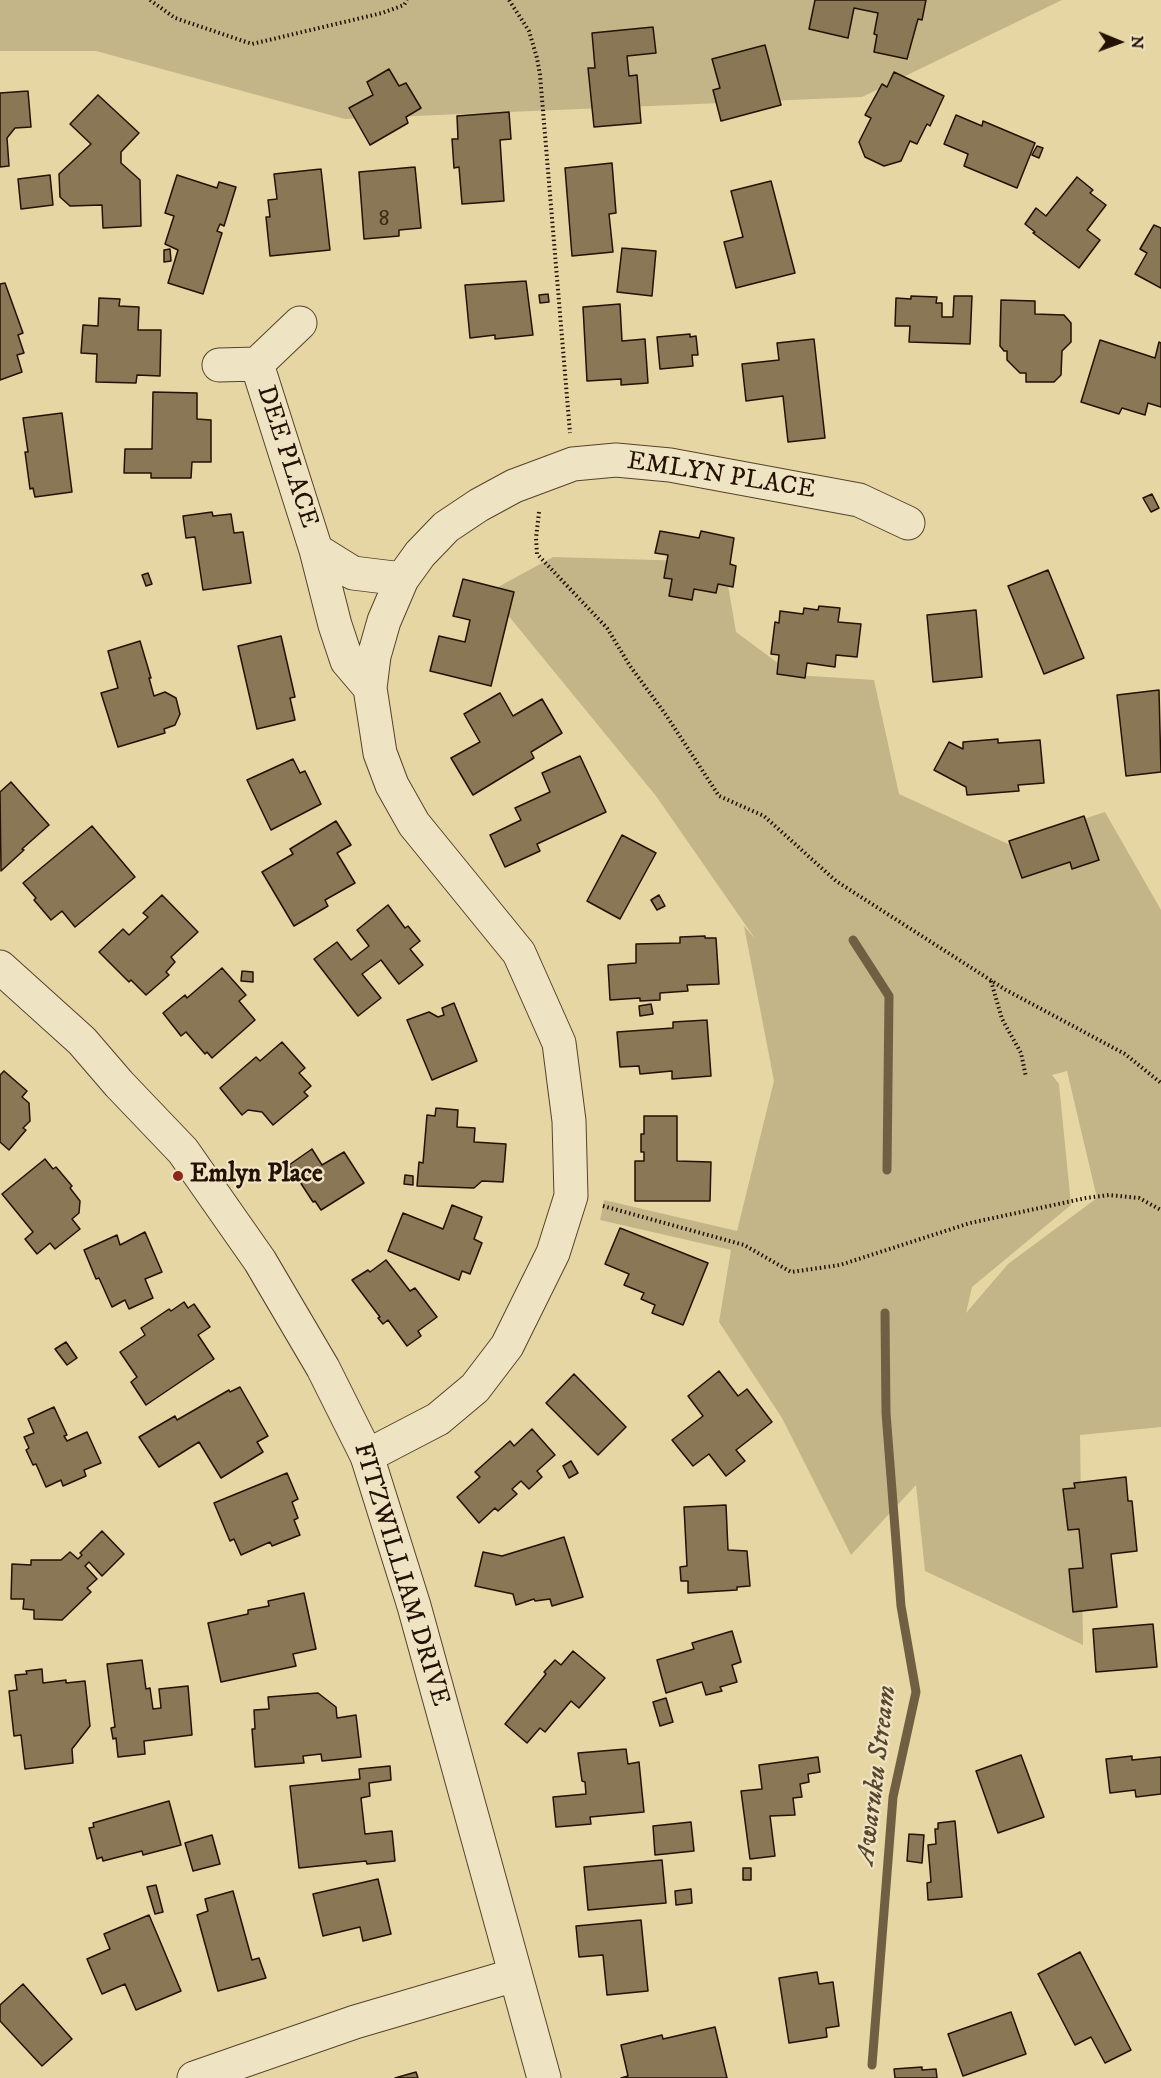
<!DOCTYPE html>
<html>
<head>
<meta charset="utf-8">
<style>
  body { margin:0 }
  #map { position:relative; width:1161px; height:2078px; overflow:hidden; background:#e5d6a3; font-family:"IM FELL DW Pica",serif }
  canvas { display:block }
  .north { position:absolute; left:1089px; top:12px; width:60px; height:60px; -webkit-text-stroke:4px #eee4c3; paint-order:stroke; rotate:91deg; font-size:16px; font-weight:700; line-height:24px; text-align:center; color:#251103 }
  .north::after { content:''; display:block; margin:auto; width:21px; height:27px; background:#251103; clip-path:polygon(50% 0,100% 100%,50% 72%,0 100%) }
</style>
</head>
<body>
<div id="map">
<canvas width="1161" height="2078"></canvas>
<div class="north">N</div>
</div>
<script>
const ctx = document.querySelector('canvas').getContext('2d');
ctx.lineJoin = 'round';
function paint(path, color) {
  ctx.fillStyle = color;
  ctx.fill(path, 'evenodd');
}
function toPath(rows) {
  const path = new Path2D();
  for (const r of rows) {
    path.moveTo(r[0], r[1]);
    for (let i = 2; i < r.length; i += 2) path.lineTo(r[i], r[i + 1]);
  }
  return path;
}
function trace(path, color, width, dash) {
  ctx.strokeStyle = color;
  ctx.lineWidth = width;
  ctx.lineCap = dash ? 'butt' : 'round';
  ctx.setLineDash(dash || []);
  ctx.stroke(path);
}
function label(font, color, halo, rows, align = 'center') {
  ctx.font = font + ' "IM FELL DW Pica",serif';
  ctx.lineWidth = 4.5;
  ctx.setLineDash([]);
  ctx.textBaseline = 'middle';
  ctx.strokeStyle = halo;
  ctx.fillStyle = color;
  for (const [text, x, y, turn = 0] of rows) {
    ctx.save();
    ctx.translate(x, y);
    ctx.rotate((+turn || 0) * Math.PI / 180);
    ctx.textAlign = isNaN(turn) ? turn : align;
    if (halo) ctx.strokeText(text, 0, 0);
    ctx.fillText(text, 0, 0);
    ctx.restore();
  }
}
paint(toPath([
  [0,0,1062,0,862,97,345,119,96,51,0,51],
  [553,557,724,562,736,632,794,675,874,680,899,794,1008,844,1105,812,1161,910,1161,1427,1080,1435,1083,1645,925,1571,916,1485,851,1555,782,1418,719,1322,731,1250,600,1220,604,1200,737,1231,774,1081,744,926,756,940,656,796,489,592],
  [1067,1071,1097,1198,1008,1264,966,1313,972,1287,1071,1205,1059,1084,1052,1075]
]), '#c4b588');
trace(toPath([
  [853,940,889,996,887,1170],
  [872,2065,893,1797,916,1692,901,1606,886,1413,885,1313]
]), '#715f43', 9);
const building = toPath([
  [815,0,926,0,922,20,918,19,907,59,874,52,877,35,874,34,878,13,854,8,848,38,809,29,815,0],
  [653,27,656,53,627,56,629,76,637,75,641,123,594,127,588,68,595,68,592,33,653,27],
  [765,45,781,105,721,121,713,90,720,88,712,59,765,45],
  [389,69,399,86,406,83,421,108,406,117,408,123,370,145,349,108,373,95,367,82,389,69],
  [894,72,944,96,930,126,927,124,917,144,910,141,901,161,884,166,865,157,859,142,871,118,865,115,882,84,887,87,894,72],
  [28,91,31,127,15,128,7,138,9,166,0,167,0,93,28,91],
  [98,95,139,133,121,152,121,163,140,180,141,226,103,228,102,205,70,206,60,197,59,174,91,144,70,124,98,95],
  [509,112,511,139,500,140,504,201,462,204,459,167,454,168,452,139,458,139,457,116,509,112],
  [956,115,982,126,983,121,1035,143,1017,188,964,166,968,154,944,144,956,115],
  [1037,146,1043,148,1039,158,1032,155,1037,146],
  [612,163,616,213,609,214,613,252,572,256,565,168,612,163],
  [415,167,421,228,399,230,399,236,364,239,359,172,415,167],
  [321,169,330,250,270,256,266,217,270,217,268,200,277,199,274,174,321,169],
  [50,175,53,205,21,209,18,179,50,175],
  [177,175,217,188,219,182,236,187,224,226,220,224,217,231,222,233,203,294,168,283,178,250,165,244,174,216,165,213,177,175],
  [1077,177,1093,190,1090,193,1106,205,1087,230,1100,240,1079,268,1033,233,1035,232,1025,224,1036,208,1046,216,1077,177],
  [771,181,795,273,736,288,724,242,743,237,731,191,771,181],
  [1154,225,1161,228,1161,288,1135,274,1147,253,1140,249,1154,225],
  [622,248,656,251,652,296,617,292,622,248],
  [170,249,171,261,164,262,164,250,170,249],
  [526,281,533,335,495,339,495,335,470,338,465,285,526,281],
  [5,283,23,333,18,335,24,353,17,355,22,372,0,380,0,284,5,283],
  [548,294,549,302,540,303,539,295,548,294],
  [911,296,937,297,936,303,942,303,942,317,953,317,954,296,972,296,970,344,909,342,910,326,895,326,896,298,911,299,911,296],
  [99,298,120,299,119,306,139,307,138,330,161,330,160,376,137,375,136,383,96,382,97,354,81,353,83,325,98,326,99,298],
  [1001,300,1035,301,1035,314,1064,315,1071,323,1071,342,1062,351,1061,375,1054,382,1026,382,1026,373,1020,373,1007,360,1007,351,1004,351,1000,346,1001,300],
  [620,304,622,341,645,339,648,383,621,385,621,379,587,381,583,307,620,304],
  [690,334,690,337,696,336,698,355,692,355,693,366,660,369,657,337,690,334],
  [814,339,825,438,788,442,783,396,746,401,742,364,779,360,777,343,814,339],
  [1100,340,1155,358,1159,342,1161,343,1161,407,1148,403,1145,415,1122,408,1119,414,1081,402,1100,340],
  [153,392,197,393,197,419,211,420,211,462,192,462,191,478,151,478,151,473,124,473,125,449,152,449,153,392],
  [62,413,72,492,35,497,33,488,30,489,25,452,28,452,23,418,62,413],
  [1152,494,1159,508,1151,512,1143,498,1152,494],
  [212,512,213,516,231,514,234,533,243,532,251,583,203,590,195,537,186,538,183,516,212,512],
  [660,531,699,538,701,531,734,538,730,564,736,566,733,587,718,584,716,593,694,589,692,600,669,596,672,579,664,578,668,555,655,553,660,531],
  [1048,570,1084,658,1044,674,1008,586,1048,570],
  [148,573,152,584,146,586,142,575,148,573],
  [463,579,514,592,491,686,430,671,439,636,465,642,470,620,453,616,463,579],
  [819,606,840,608,838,622,861,624,857,657,836,655,835,667,807,663,805,678,777,674,779,655,771,654,775,622,779,623,780,611,803,614,804,608,818,610,819,606],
  [976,610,982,677,933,682,927,615,976,610],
  [281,636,295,697,290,698,295,720,257,729,238,646,281,636],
  [140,641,151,678,149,678,154,696,165,692,176,698,180,714,175,725,164,729,165,733,118,747,101,693,118,688,108,651,140,641],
  [1159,690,1161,772,1126,776,1117,695,1159,690],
  [500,693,513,716,542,699,562,733,531,752,534,758,473,795,451,758,480,742,464,714,500,693],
  [998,739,998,743,1040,740,1044,783,1018,785,1019,791,967,795,966,787,934,770,949,742,963,749,963,742,998,739],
  [580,756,606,812,537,844,540,851,505,867,490,835,521,820,515,808,550,792,542,773,580,756],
  [293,759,300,773,305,771,321,804,271,830,247,780,293,759],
  [11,782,49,825,22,849,24,850,1,871,0,792,11,782],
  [1084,816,1099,860,1072,869,1070,862,1022,878,1009,841,1084,816],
  [336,821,351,845,337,853,355,883,325,900,328,906,294,926,262,872,293,854,290,849,336,821],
  [92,826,135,877,75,927,62,911,51,920,34,900,36,898,23,883,92,826],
  [622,835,656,853,620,919,587,901,622,835],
  [162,895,198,932,171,957,175,962,166,972,169,975,146,995,131,980,129,982,99,952,123,929,129,935,148,917,143,913,162,895],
  [659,895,665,906,657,910,651,900,659,895],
  [388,905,405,928,408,926,420,941,410,949,423,965,399,984,381,960,362,974,381,998,358,1016,314,959,337,942,351,960,369,946,357,930,388,905],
  [705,936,705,938,716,938,719,984,687,985,688,991,660,993,660,1000,640,1001,640,998,610,1000,608,965,636,963,636,944,680,943,680,937,705,936],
  [222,968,246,995,239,1001,255,1020,212,1058,207,1052,205,1054,186,1032,181,1036,163,1013,185,995,187,998,222,968],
  [242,971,253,972,253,982,241,981,242,971],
  [454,1003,477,1061,432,1080,407,1020,429,1012,438,1017,444,1015,442,1008,454,1003],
  [651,1004,653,1014,640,1016,639,1006,651,1004],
  [707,1020,711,1076,672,1079,672,1071,640,1074,639,1066,620,1067,617,1032,673,1028,673,1022,707,1020],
  [282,1042,305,1068,299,1073,311,1086,304,1092,308,1096,273,1125,262,1112,248,1110,242,1115,220,1088,256,1057,260,1061,282,1042],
  [4,1071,27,1091,22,1097,29,1103,30,1121,23,1128,26,1130,9,1150,0,1142,0,1075,4,1071],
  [436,1108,458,1110,457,1127,475,1128,474,1142,506,1144,503,1182,482,1181,474,1188,417,1186,419,1162,423,1163,427,1115,435,1116,436,1108],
  [644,1116,677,1116,677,1161,711,1162,710,1201,635,1201,635,1161,644,1161,644,1152,641,1152,641,1134,644,1134,644,1116],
  [312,1149,322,1165,344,1152,364,1183,321,1210,315,1201,313,1202,289,1165,312,1149],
  [45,1159,53,1169,56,1167,72,1186,70,1188,80,1201,79,1213,72,1219,80,1229,55,1249,50,1243,37,1254,25,1239,33,1232,2,1194,45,1159],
  [405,1175,413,1176,413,1185,404,1184,405,1175],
  [452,1205,482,1217,474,1239,482,1243,470,1274,462,1271,459,1280,388,1251,403,1213,443,1229,452,1205],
  [620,1228,708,1263,683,1325,652,1313,655,1305,641,1299,644,1293,624,1285,629,1274,605,1264,620,1228],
  [145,1232,162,1272,145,1279,153,1298,129,1309,125,1300,112,1307,99,1278,96,1279,84,1250,117,1235,120,1245,145,1232],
  [386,1260,410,1291,415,1288,437,1317,418,1331,421,1336,407,1346,388,1320,383,1324,378,1318,380,1317,352,1280,368,1270,370,1272,386,1260],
  [184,1302,188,1308,194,1304,210,1327,198,1335,214,1359,146,1405,131,1382,137,1377,120,1352,145,1335,141,1328,169,1309,171,1311,184,1302],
  [66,1342,77,1358,67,1365,55,1349,66,1342],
  [719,1371,738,1396,747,1389,772,1422,736,1450,745,1461,726,1476,709,1454,693,1466,672,1440,703,1416,688,1396,719,1371],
  [574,1374,626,1427,598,1455,546,1403,574,1374],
  [240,1387,268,1436,257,1442,263,1452,221,1478,199,1442,159,1467,139,1437,175,1416,177,1420,229,1390,230,1392,240,1387],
  [54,1407,67,1435,64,1436,67,1441,87,1432,101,1463,84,1470,86,1476,63,1486,61,1480,46,1487,36,1464,33,1465,26,1450,29,1448,24,1437,34,1433,28,1419,54,1407],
  [532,1429,555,1455,537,1471,542,1477,529,1489,521,1481,512,1489,517,1494,498,1511,495,1508,479,1523,457,1497,480,1477,475,1472,510,1441,514,1446,532,1429],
  [571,1461,578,1473,569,1478,563,1466,571,1461],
  [287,1473,298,1499,292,1502,298,1518,294,1520,300,1535,272,1546,270,1542,241,1555,234,1539,230,1541,214,1503,287,1473],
  [1126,1477,1128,1501,1132,1501,1137,1551,1111,1554,1117,1607,1073,1612,1069,1569,1083,1568,1079,1529,1068,1530,1063,1489,1075,1488,1074,1483,1126,1477],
  [726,1505,728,1550,747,1551,750,1586,737,1587,737,1590,688,1593,688,1581,681,1581,680,1567,687,1566,684,1507,726,1505],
  [102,1531,124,1554,102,1576,89,1562,85,1566,97,1579,87,1588,91,1592,62,1620,34,1619,34,1610,23,1609,24,1599,11,1599,12,1564,31,1565,31,1560,61,1560,70,1552,78,1559,82,1555,80,1553,102,1531],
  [564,1537,583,1597,552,1606,550,1599,535,1601,534,1599,516,1605,513,1594,475,1586,483,1552,502,1556,564,1537],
  [304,1593,316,1649,293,1654,296,1666,221,1682,208,1623,248,1614,248,1610,269,1606,268,1601,304,1593],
  [1153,1624,1157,1667,1096,1672,1093,1629,1153,1624],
  [732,1631,741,1662,732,1665,737,1682,720,1687,722,1691,706,1695,702,1682,666,1693,657,1660,694,1649,692,1643,732,1631],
  [573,1651,605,1678,579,1708,571,1701,545,1732,540,1728,527,1743,505,1724,546,1674,544,1672,555,1660,561,1665,573,1651],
  [142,1660,146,1689,150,1688,153,1709,161,1708,159,1689,188,1686,192,1735,144,1741,145,1754,118,1757,116,1738,113,1739,111,1728,115,1727,107,1664,142,1660],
  [42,1669,43,1683,66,1680,66,1683,85,1681,90,1726,72,1749,73,1763,25,1769,21,1735,14,1736,9,1691,17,1690,15,1675,27,1674,26,1671,42,1669],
  [318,1693,336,1707,337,1718,356,1715,361,1757,322,1761,321,1754,303,1756,304,1763,255,1767,252,1729,255,1729,254,1710,269,1709,268,1697,318,1693],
  [666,1698,673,1722,660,1726,653,1702,666,1698],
  [626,1749,628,1764,639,1762,644,1812,590,1817,591,1824,556,1827,553,1797,586,1794,585,1782,582,1781,578,1753,626,1749],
  [1021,1755,1044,1817,998,1833,976,1771,1021,1755],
  [1132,1756,1132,1760,1161,1757,1161,1794,1136,1797,1135,1790,1110,1793,1106,1759,1132,1756],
  [818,1757,820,1772,808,1774,809,1782,800,1784,802,1797,793,1798,795,1815,770,1816,775,1856,750,1859,741,1791,762,1789,759,1765,818,1757],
  [390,1766,391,1780,369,1783,370,1796,361,1798,365,1834,392,1831,395,1861,367,1864,366,1861,299,1868,290,1786,360,1779,359,1769,390,1766],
  [169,1801,181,1845,143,1855,142,1851,103,1861,102,1857,97,1859,89,1828,94,1827,93,1823,169,1801],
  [955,1821,962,1897,928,1900,927,1883,931,1882,928,1845,936,1844,935,1829,938,1829,938,1823,955,1821],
  [691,1822,694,1851,655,1855,653,1826,691,1822],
  [909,1834,924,1835,922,1863,907,1861,909,1834],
  [212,1835,220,1864,193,1871,185,1843,212,1835],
  [662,1860,666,1903,588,1910,584,1867,662,1860],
  [743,1868,751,1868,751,1880,743,1880,743,1868],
  [378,1879,391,1934,363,1941,360,1927,323,1936,313,1894,378,1879],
  [156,1885,163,1912,155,1914,147,1887,156,1885],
  [691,1889,692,1903,676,1905,675,1891,691,1889],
  [233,1891,252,1960,259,1958,266,1978,218,1991,197,1915,208,1911,205,1899,233,1891],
  [149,1915,181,1991,136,2010,125,1984,102,1994,87,1959,110,1949,104,1934,149,1915],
  [641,1920,648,1991,607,1995,603,1955,579,1957,576,1926,641,1920],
  [1080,1952,1131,2050,1105,2063,1091,2037,1075,2045,1038,1974,1080,1952],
  [817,1972,819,1984,833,1982,839,2026,826,2028,827,2037,789,2043,779,1978,817,1972],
  [23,1984,72,2039,42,2066,0,2021,0,2005,23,1984],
  [1011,2012,1026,2054,963,2076,948,2034,1011,2012],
  [715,2027,727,2078,621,2078,628,2076,621,2045,662,2035,663,2039,715,2027],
  [922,2067,922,2070,936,2069,937,2078,895,2078,894,2069,922,2067],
  [416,2072,418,2078,395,2078,416,2072]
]);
paint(building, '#897756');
trace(building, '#251103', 1.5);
const minor = toPath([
  [257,364,316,550],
  [219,365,257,364,300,323],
  [370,688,347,661,335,625,316,550,353,573,402,579],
  [367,1456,438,1419,475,1388,507,1346,553,1253,571,1196,569,1121,559,1043,519,953,414,824,392,785,380,753,370,688,374,656,384,621,402,579,420,554,446,527,479,505,514,486,573,464,616,460,670,465,859,500,908,523],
  [194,2078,355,2022,515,1975]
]);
const tertiary = toPath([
  [0,967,82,1041,119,1084,183,1151,260,1261,323,1368,367,1456,414,1606,544,2078]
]);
trace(minor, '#55422b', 35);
trace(tertiary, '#55422b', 35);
trace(toPath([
  [150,0,175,18,252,44,382,13,404,5,407,0],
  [509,0,529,31,537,58,540,75,570,433],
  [539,512,536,538,537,554,607,628,630,666,666,715,719,796,764,816,836,881,1006,990,1125,1054,1161,1083],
  [991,981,1002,1019,1021,1053,1026,1077],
  [603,1206,744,1245,791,1272,840,1265,970,1223,1086,1198,1109,1195,1139,1198,1161,1210]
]), '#251103', 4, [1.5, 3]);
trace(minor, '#eee4c3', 33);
trace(tertiary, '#eee4c3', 33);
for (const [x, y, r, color] of [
  [178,1176,6,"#8f2418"]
]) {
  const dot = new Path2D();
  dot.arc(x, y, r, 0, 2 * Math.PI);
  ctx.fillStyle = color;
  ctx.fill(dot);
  trace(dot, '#eee4c3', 2);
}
label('22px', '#3e2a18', null, [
  ["8",384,220]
]);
label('26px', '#251103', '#eee4c3', [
  ["DEE PLACE",286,457,72],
  ["EMLYN PLACE",721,477,9],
  ["FITZWILLIAM DRIVE",400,1575,73]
]);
label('bold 26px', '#251103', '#eee4c3', [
  ["Emlyn Place",190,1176]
], 'left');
label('italic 27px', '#58452d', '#eee4c3', [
  ["Awaruku Stream",878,1775,-83]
]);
</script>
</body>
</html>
